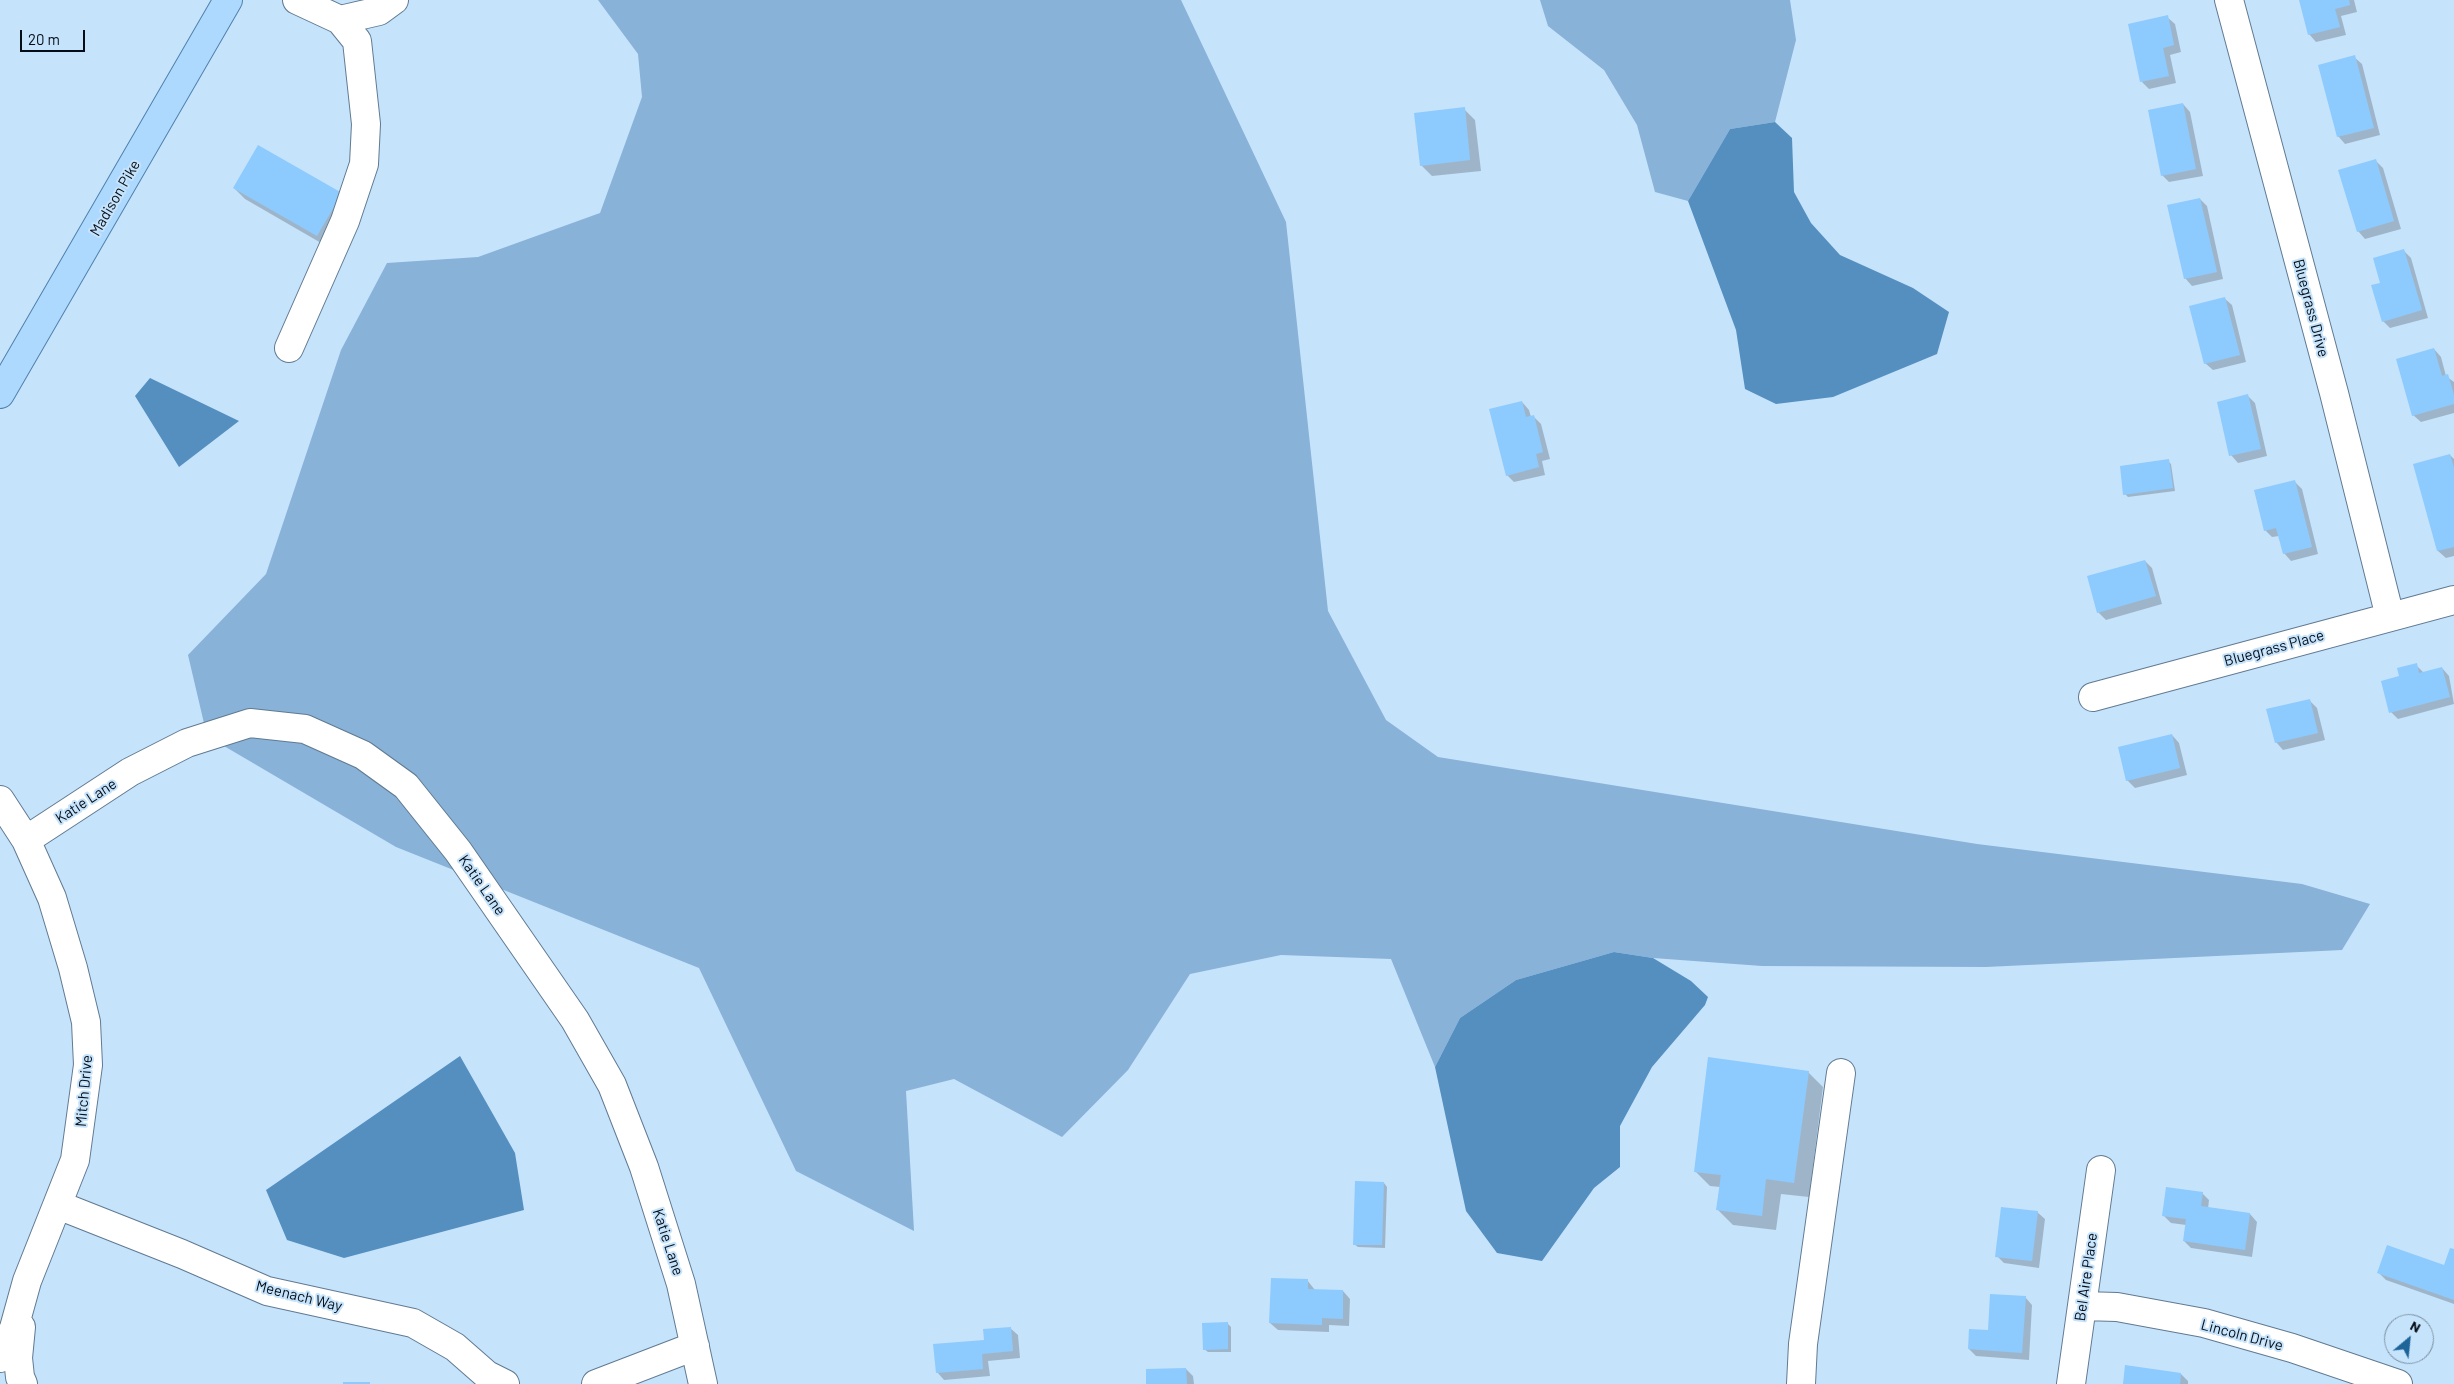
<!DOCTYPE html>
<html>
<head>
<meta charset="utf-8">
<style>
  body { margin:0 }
  #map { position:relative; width:2454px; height:1384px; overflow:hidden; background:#c6e3fc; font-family:Barlow,sans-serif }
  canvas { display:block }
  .north { position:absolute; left:2384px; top:1314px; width:50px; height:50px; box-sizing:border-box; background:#c6e3fc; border:1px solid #788da0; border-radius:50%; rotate:28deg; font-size:14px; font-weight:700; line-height:20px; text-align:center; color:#040d15 }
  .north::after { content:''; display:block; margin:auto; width:18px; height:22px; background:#1d6498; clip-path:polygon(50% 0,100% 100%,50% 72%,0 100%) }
  .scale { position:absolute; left:20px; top:30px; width:65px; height:22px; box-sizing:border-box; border:2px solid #040d15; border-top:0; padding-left:6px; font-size:15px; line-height:18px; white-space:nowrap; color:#040d15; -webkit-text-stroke:4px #c6e3fc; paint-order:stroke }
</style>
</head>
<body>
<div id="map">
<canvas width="2454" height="1384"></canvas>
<div class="north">N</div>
<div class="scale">20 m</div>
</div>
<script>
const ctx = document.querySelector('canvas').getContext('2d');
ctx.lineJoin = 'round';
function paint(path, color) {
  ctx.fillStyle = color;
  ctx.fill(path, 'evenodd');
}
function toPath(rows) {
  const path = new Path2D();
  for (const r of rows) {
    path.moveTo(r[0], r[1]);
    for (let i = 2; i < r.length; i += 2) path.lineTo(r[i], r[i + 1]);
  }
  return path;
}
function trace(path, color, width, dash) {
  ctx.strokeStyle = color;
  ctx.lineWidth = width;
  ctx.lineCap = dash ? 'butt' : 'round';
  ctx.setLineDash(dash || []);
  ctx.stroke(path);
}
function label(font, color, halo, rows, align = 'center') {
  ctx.font = font + ' Barlow,sans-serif';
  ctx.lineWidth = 4;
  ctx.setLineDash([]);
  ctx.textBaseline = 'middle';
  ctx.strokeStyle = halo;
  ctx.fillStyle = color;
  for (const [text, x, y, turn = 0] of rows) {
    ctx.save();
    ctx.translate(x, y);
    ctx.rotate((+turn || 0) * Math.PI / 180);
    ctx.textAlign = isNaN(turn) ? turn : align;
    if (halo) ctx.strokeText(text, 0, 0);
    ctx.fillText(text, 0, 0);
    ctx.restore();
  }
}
paint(toPath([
  [598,0,1181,0,1286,222,1328,611,1386,720,1438,757,1977,844,2302,884,2370,904,2342,950,1986,967,1762,966,1653,958,1614,952,1516,980,1460,1018,1435,1067,1391,959,1281,955,1190,974,1128,1070,1062,1137,954,1079,906,1091,914,1231,796,1171,699,968,396,847,207,736,188,655,266,574,341,350,387,263,478,257,600,213,642,97,638,54],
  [1540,0,1790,0,1796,40,1775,122,1730,129,1688,201,1655,192,1637,125,1604,70,1548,26]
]), '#88b2d7');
paint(toPath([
  [1775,122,1792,138,1794,192,1811,223,1840,255,1913,288,1949,312,1937,354,1833,397,1776,404,1745,389,1736,330,1688,201,1730,129],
  [150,378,239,421,179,467,135,396],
  [1614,952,1653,958,1691,981,1708,997,1705,1005,1652,1067,1620,1126,1620,1167,1594,1188,1542,1261,1497,1253,1466,1211,1435,1067,1460,1018,1516,980],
  [460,1056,515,1153,524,1210,344,1258,287,1240,266,1190]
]), '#548fc0');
paint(toPath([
  [2300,0,2354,0,2357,12,2341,16,2346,35,2316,42,2309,34],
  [2167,17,2175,24,2181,52,2170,55,2176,83,2149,89,2142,82],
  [2354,57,2362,64,2380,135,2345,144,2338,136],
  [2183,104,2190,112,2203,176,2169,182,2162,175],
  [1464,109,1475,120,1481,171,1432,176,1421,165],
  [2376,161,2383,168,2401,229,2365,239,2358,231],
  [234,188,341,194,328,247,245,199],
  [2200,199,2207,206,2223,279,2192,286,2185,278],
  [2404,251,2411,258,2428,318,2390,328,2383,321],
  [2224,298,2232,305,2246,362,2213,370,2205,363],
  [2434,349,2441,357,2446,376,2454,382,2454,413,2421,422,2413,415],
  [2248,396,2255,403,2267,456,2238,463,2231,455],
  [1522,402,1529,410,1531,417,1533,416,1541,424,1550,459,1542,461,1545,475,1514,482,1507,475],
  [2450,455,2454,459,2454,556,2446,558,2438,551,2414,465],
  [2168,461,2171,464,2175,491,2128,497,2125,494],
  [2295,482,2302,489,2318,554,2291,561,2284,553,2279,536,2272,537,2265,530],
  [2145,561,2152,568,2162,604,2106,620,2098,612],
  [2416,665,2424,673,2442,668,2449,676,2454,704,2398,719,2391,712,2401,677],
  [2309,700,2317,708,2325,740,2283,750,2276,742],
  [2172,735,2179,743,2187,775,2135,788,2127,780],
  [1808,1072,1823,1087,1809,1197,1781,1194,1776,1230,1733,1225,1718,1210,1720,1187,1710,1186,1695,1171],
  [1384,1183,1387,1187,1385,1248,1358,1247,1354,1244],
  [2202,1193,2209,1200,2208,1209,2250,1214,2257,1222,2252,1257,2191,1248,2184,1241,2186,1225,2171,1223,2163,1215],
  [2037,1212,2045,1219,2039,1268,2004,1263,1997,1256],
  [2454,1250,2454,1304,2386,1280,2379,1273,2445,1267],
  [1307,1280,1315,1290,1343,1291,1350,1299,1349,1326,1329,1325,1329,1332,1278,1330,1270,1323],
  [2025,1297,2032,1305,2029,1360,1976,1356,1969,1349],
  [1227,1323,1231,1327,1231,1352,1208,1352,1204,1349],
  [1010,1328,1018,1335,1020,1358,988,1361,990,1376,944,1380,937,1372,985,1341],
  [1186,1369,1193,1376,1194,1384,1148,1384],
  [2181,1374,2188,1381,2188,1384,2124,1384]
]), '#0003');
paint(toPath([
  [2299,0,2349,0,2350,5,2335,9,2340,27,2308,35],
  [2168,15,2174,45,2163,48,2169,76,2140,82,2128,24],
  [2355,55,2374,128,2337,137,2318,65],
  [2183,103,2196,169,2161,176,2148,110],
  [1465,107,1470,160,1420,166,1414,113],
  [258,145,342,193,317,236,233,188],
  [2376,159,2394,221,2357,232,2338,170],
  [2200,198,2217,272,2184,279,2167,205],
  [2404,249,2422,310,2382,322,2371,285,2380,283,2373,258],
  [2225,297,2240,355,2204,364,2189,306],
  [2434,348,2442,376,2448,374,2454,395,2454,404,2412,416,2396,359],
  [2248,394,2261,449,2229,456,2217,402],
  [1522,401,1526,417,1534,415,1543,452,1536,454,1539,467,1506,476,1489,409],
  [2450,454,2454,468,2454,547,2437,551,2413,464],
  [2169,459,2173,488,2123,495,2120,466],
  [2295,480,2312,547,2283,554,2276,528,2264,531,2254,490],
  [2145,560,2156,596,2097,613,2087,576],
  [2417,663,2419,673,2442,667,2450,697,2389,713,2381,681,2399,676,2397,668],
  [2310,699,2318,733,2275,743,2266,709],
  [2172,734,2180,768,2126,781,2118,747],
  [1708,1057,1809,1071,1794,1183,1766,1179,1762,1216,1716,1210,1721,1175,1694,1172],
  [1355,1181,1384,1182,1382,1245,1353,1245],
  [2166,1187,2203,1192,2201,1206,2250,1213,2245,1250,2183,1241,2186,1219,2162,1216],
  [2001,1207,2038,1211,2032,1261,1995,1257],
  [2387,1245,2444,1265,2450,1248,2454,1249,2454,1300,2377,1273],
  [1271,1278,1308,1279,1308,1289,1343,1290,1343,1319,1322,1318,1322,1325,1269,1323],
  [1990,1294,2026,1296,2022,1353,1968,1349,1969,1329,1988,1330],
  [1228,1322,1228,1349,1203,1350,1202,1323],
  [1011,1327,1013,1351,982,1354,983,1369,936,1373,933,1344,984,1340,983,1329],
  [2125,1365,2181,1373,2180,1384,2123,1384],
  [1186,1368,1187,1384,1146,1384,1146,1369],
  [343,1382,370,1382,370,1384,343,1384]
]), '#8dcafe');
const minor = toPath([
  [297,0,340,20,379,11,394,0],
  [2229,0,2334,393,2390,617],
  [289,348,345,221,364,164,366,124,357,41,340,20],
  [2093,697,2454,600],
  [0,800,26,840,52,898,73,968,86,1022,88,1065,75,1160,27,1281,14,1328,0,1358],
  [26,840,130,772,187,743,250,723,305,729,363,755,406,786,458,851,575,1020,612,1085,644,1167,681,1284,703,1384],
  [58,1205,182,1254,267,1291,413,1323,455,1347,487,1375,505,1384],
  [2082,1306,2117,1307,2204,1323,2292,1348,2398,1384],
  [21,1327,18,1358,20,1377,23,1384],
  [596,1384,695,1346],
  [1801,1384,1803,1344,1841,1073],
  [2071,1384,2101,1170]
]);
const major = toPath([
  [0,394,228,0]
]);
trace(minor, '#607a91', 30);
trace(major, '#4f81ac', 30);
trace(minor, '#fff', 28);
trace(major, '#add9fe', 28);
label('15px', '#040d15', '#c6e3fc', [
  ["Madison Pike",115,198,-60],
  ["Bluegrass Drive",2311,308,75],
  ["Bluegrass Place",2274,648,-15],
  ["Katie Lane",86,801,-33],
  ["Katie Lane",482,885,55],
  ["Mitch Drive",84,1091,-85],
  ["Katie Lane",668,1242,72],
  ["Bel Aire Place",2086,1277,-82],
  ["Meenach Way",299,1296,14],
  ["Lincoln Drive",2242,1335,15]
]);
</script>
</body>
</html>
